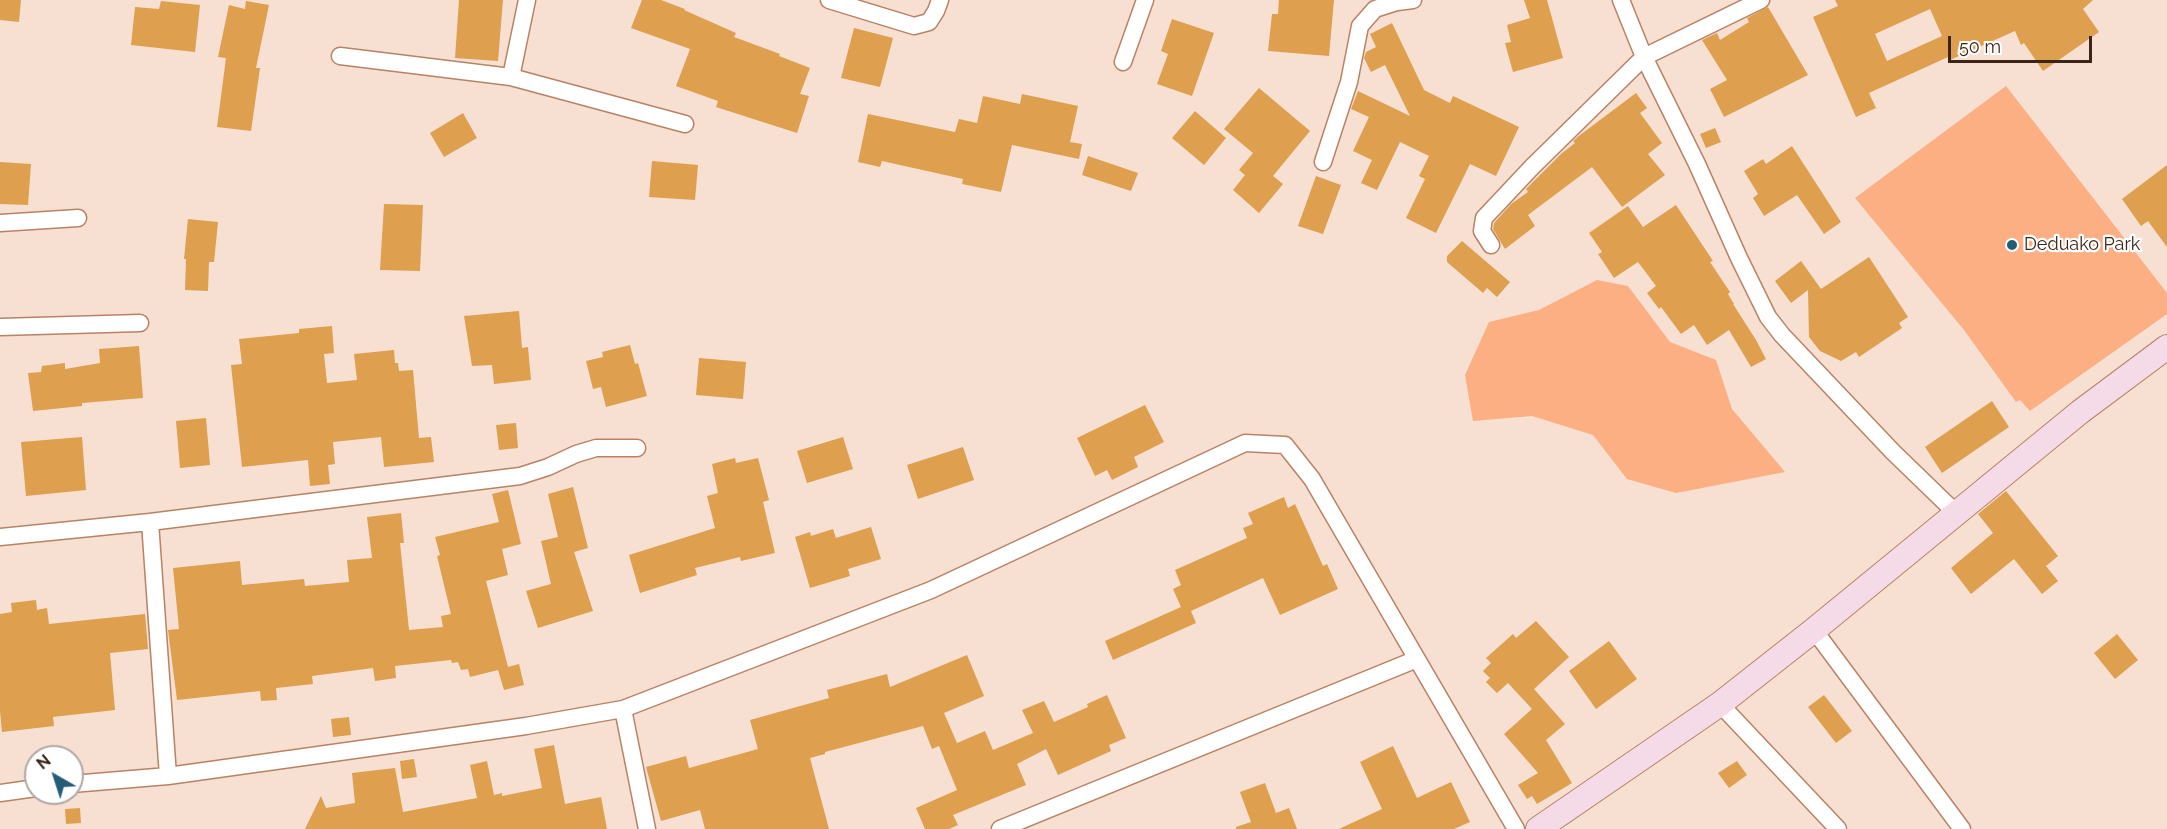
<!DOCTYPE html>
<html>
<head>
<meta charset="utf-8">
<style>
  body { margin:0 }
  #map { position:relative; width:2167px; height:829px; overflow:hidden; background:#f7dfd2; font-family:Raleway,sans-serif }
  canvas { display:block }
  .north { position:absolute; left:24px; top:745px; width:60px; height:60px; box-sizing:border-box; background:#fff; border:2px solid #b1a8a3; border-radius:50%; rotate:321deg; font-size:16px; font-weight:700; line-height:24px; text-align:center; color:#3b2519 }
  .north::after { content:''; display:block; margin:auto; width:21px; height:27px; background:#235d76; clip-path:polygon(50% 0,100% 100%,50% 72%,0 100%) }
  .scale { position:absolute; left:1948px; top:36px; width:144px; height:27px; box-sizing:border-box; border:3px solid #3b2519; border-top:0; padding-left:8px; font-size:18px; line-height:21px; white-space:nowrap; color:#3b2519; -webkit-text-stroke:4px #fff; paint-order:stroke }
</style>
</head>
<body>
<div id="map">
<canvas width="2167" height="829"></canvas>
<div class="north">N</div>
<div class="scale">50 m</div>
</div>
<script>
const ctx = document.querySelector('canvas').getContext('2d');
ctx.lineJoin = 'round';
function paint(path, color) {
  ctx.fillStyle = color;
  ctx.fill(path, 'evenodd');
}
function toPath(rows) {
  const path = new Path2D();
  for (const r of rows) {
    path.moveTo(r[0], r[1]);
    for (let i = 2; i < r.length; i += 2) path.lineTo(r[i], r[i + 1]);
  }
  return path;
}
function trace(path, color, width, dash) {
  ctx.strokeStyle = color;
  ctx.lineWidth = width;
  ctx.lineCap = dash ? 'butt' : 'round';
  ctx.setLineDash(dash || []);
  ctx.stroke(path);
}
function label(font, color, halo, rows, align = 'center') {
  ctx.font = font + ' Raleway,sans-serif';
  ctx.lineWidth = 4.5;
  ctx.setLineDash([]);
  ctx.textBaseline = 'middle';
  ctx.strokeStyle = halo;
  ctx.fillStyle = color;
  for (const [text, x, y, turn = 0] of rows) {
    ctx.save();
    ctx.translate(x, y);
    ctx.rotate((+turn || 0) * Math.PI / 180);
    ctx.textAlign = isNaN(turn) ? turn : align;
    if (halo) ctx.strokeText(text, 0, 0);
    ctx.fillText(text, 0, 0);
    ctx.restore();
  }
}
paint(toPath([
  [2006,86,2167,293,2167,314,2030,411,2020,400,2016,402,1964,330,1855,198],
  [1597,280,1628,286,1670,342,1716,360,1732,409,1785,472,1676,493,1627,479,1593,435,1532,416,1473,421,1465,375,1489,322,1539,310]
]), '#fbaf83');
paint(toPath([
  [0,0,21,0,19,22,0,20],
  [459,0,503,0,498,61,455,58],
  [642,0,661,0,685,9,684,10,736,33,734,37,780,54,779,56,810,68,800,94,809,96,797,133,716,107,718,101,676,86,690,49,631,28],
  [1279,0,1334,0,1329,56,1268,51,1272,14,1278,14],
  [1524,0,1547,0,1563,58,1513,72,1505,43,1511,42,1507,25,1530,18],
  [1835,0,2093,0,2083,9,2099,32,2043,71,2024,43,2021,45,2015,31,1950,60,1948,57,1869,93,1876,108,1856,117,1813,17,1838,6],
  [1930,9,1942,36,1887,61,1875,34],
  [161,1,200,5,195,52,131,45,135,7,159,9],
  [246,1,269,5,256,68,260,68,251,131,217,127,226,58,218,57,229,5,245,9],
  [1768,7,1808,75,1724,117,1710,89,1727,80,1702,40,1717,33,1720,40,1749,22,1747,18],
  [1172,19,1214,33,1192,96,1157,84,1168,54,1161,51],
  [1392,23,1424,90,1450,103,1453,96,1519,127,1496,176,1470,164,1436,233,1406,218,1425,179,1419,176,1429,156,1400,142,1377,190,1361,183,1372,160,1353,151,1369,117,1351,109,1358,91,1410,116,1385,65,1371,72,1364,58,1366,52,1376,47,1370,34],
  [854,28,893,38,880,87,841,78],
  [1259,88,1310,131,1273,176,1283,184,1259,213,1233,190,1245,175,1239,170,1253,153,1224,129],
  [1636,93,1647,108,1640,113,1662,143,1648,154,1665,175,1622,207,1592,167,1528,215,1535,226,1505,249,1493,229,1494,223,1511,204,1528,192,1526,189,1561,154,1575,143,1573,141,1580,135],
  [1022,94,1078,106,1070,142,1082,144,1079,159,1012,145,1001,192,962,184,963,179,882,161,880,167,858,162,868,114,955,132,959,119,977,123,983,96,1020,104],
  [1195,111,1226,138,1204,165,1172,138],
  [463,113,477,138,444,157,430,133],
  [1715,128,1721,142,1706,148,1700,134],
  [1792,146,1841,222,1824,234,1797,195,1764,216,1753,198,1758,194,1744,171,1763,159,1766,164],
  [1088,156,1138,173,1131,191,1082,175],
  [652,161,698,165,695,200,649,197],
  [0,162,31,164,28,205,0,204],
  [2167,165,2167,247,2148,221,2141,226,2122,199],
  [1316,176,1341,185,1323,234,1298,226],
  [384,204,423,205,420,271,380,270],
  [1676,205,1713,261,1710,262,1730,292,1728,294,1734,304,1733,304,1756,340,1766,359,1751,367,1729,330,1707,345,1694,325,1681,334,1661,307,1659,309,1647,293,1656,286,1638,262,1614,278,1598,254,1602,252,1589,233,1628,206,1643,227],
  [188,219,218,222,214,262,209,262,208,291,185,290,186,259,184,259],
  [1462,241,1510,282,1497,297,1487,288,1483,293,1447,262,1447,256],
  [1869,257,1908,317,1899,323,1902,328,1859,357,1856,352,1841,361,1820,351,1809,337,1808,290,1791,303,1775,281,1801,261,1821,289],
  [519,311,522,348,528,347,531,380,494,384,492,365,472,366,464,316],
  [332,326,334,353,324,354,327,383,357,380,354,354,394,350,395,363,398,363,399,371,413,370,419,438,431,437,434,462,384,467,381,437,333,442,335,464,328,465,330,484,310,486,308,460,242,467,231,365,242,364,239,339,299,333,299,329],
  [630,345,635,364,638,363,647,396,606,407,601,387,593,389,586,361,603,357,602,352],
  [139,346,143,398,82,403,82,406,33,411,28,373,41,372,42,366,65,363,65,369,100,363,99,349],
  [699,358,746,362,743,399,696,395],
  [1992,401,2009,427,1942,473,1925,447],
  [1145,405,1164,442,1134,457,1138,467,1112,480,1107,470,1095,476,1077,438],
  [206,418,210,465,180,468,176,421],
  [516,423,518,448,499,450,496,425],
  [82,437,86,490,26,496,21,442],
  [843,437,853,469,807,483,797,451],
  [963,447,974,480,918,499,907,465],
  [735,458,736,463,758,458,769,500,763,502,775,553,741,561,740,557,695,568,697,575,640,593,629,555,715,528,707,496,718,493,712,464],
  [573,487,588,548,574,552,593,611,538,628,526,591,551,584,541,541,558,537,548,494],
  [508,490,521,544,502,549,508,575,486,581,508,667,519,664,524,685,504,690,498,670,470,677,468,669,461,670,458,662,452,663,451,660,395,666,396,678,375,681,373,668,312,676,313,684,276,688,277,700,261,701,260,691,177,700,168,630,179,629,173,568,240,561,242,585,304,579,305,586,349,582,347,560,372,558,367,517,401,513,404,543,400,543,409,630,443,627,441,616,451,614,437,556,440,555,435,537,499,522,492,494],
  [2006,491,2058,556,2046,566,2058,581,2042,594,2014,559,1971,594,1951,568,1993,533,1978,514],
  [1284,497,1288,508,1295,504,1323,566,1327,564,1338,589,1280,615,1263,578,1191,611,1196,623,1113,660,1105,641,1181,607,1173,589,1181,585,1175,570,1247,538,1243,528,1253,524,1248,513],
  [871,527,881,559,848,569,850,576,810,588,795,537,810,532,811,536,833,529,836,538],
  [36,600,37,610,47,608,49,624,145,614,148,649,110,653,115,710,53,717,54,726,2,732,0,711,0,614,12,612,11,603],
  [1536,621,1569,657,1534,689,1565,724,1546,740,1572,783,1537,804,1532,796,1527,799,1518,785,1538,773,1504,734,1532,709,1508,683,1497,693,1486,682,1490,678,1483,671,1491,663,1486,658,1513,634,1516,638],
  [2117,634,2138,660,2115,679,2094,653],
  [1609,641,1637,679,1596,709,1569,671],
  [967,655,984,696,944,713,957,743,985,731,993,750,1033,733,1022,710,1044,701,1054,722,1088,707,1087,704,1107,695,1126,738,1109,745,1111,751,1058,775,1046,749,1017,764,1026,785,953,815,958,825,949,829,925,829,916,808,957,790,939,746,932,749,923,726,825,752,825,754,810,758,829,829,705,829,700,810,661,821,646,767,686,756,689,768,758,749,750,720,829,698,827,690,887,674,890,687],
  [1824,695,1852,731,1836,743,1808,707],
  [349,717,351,735,333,737,331,719],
  [554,745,565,804,601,797,607,829,305,829,321,796,326,808,355,803,352,773,395,768,403,812,477,798,470,765,487,761,494,795,502,793,502,796,542,788,534,749],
  [1393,746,1417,798,1451,782,1470,822,1454,829,1339,829,1382,809,1360,762],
  [414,759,417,777,402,779,400,761],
  [1737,761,1747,775,1729,788,1718,773],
  [1265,783,1276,813,1289,808,1297,829,1236,829,1236,827,1251,822,1240,792],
  [80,808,81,823,66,824,65,809]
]), '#de9f4e');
const street = toPath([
  [829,0,914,26,929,22,936,11,940,0],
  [1621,0,1644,57,1697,164,1739,258,1768,317,1782,335,1893,452,1956,513],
  [340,56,511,77,527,0],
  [1123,62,1145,0],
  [511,77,685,124],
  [1323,162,1349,82,1360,26,1375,9,1397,2,1413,0],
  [0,223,78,218],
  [1491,245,1482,231,1484,218,1532,167,1644,57,1761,0],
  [0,327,140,323],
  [0,537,150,522],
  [1814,630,1962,829],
  [1720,704,1838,829],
  [623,709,647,829],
  [168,776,150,522,520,476,548,467,576,454,596,448,637,448],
  [72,784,168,776,526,726,623,709,931,590,1245,443,1285,445,1312,479,1516,829],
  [0,793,36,788],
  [1000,829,1417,659]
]);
const secondary = toPath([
  [1538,829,1720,704,1814,630,2080,412,2167,347]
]);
trace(street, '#b88364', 19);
trace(secondary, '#b88364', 26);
trace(street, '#fff', 16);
trace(secondary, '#f4dbe7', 24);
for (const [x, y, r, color] of [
  [2012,245,6,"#235d76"]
]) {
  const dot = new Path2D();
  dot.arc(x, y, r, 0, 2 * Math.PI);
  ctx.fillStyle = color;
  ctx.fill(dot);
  trace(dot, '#fff', 2);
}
label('18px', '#3b2519', '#fff', [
  ["Deduako Park",2024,245]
], 'left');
</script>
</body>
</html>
